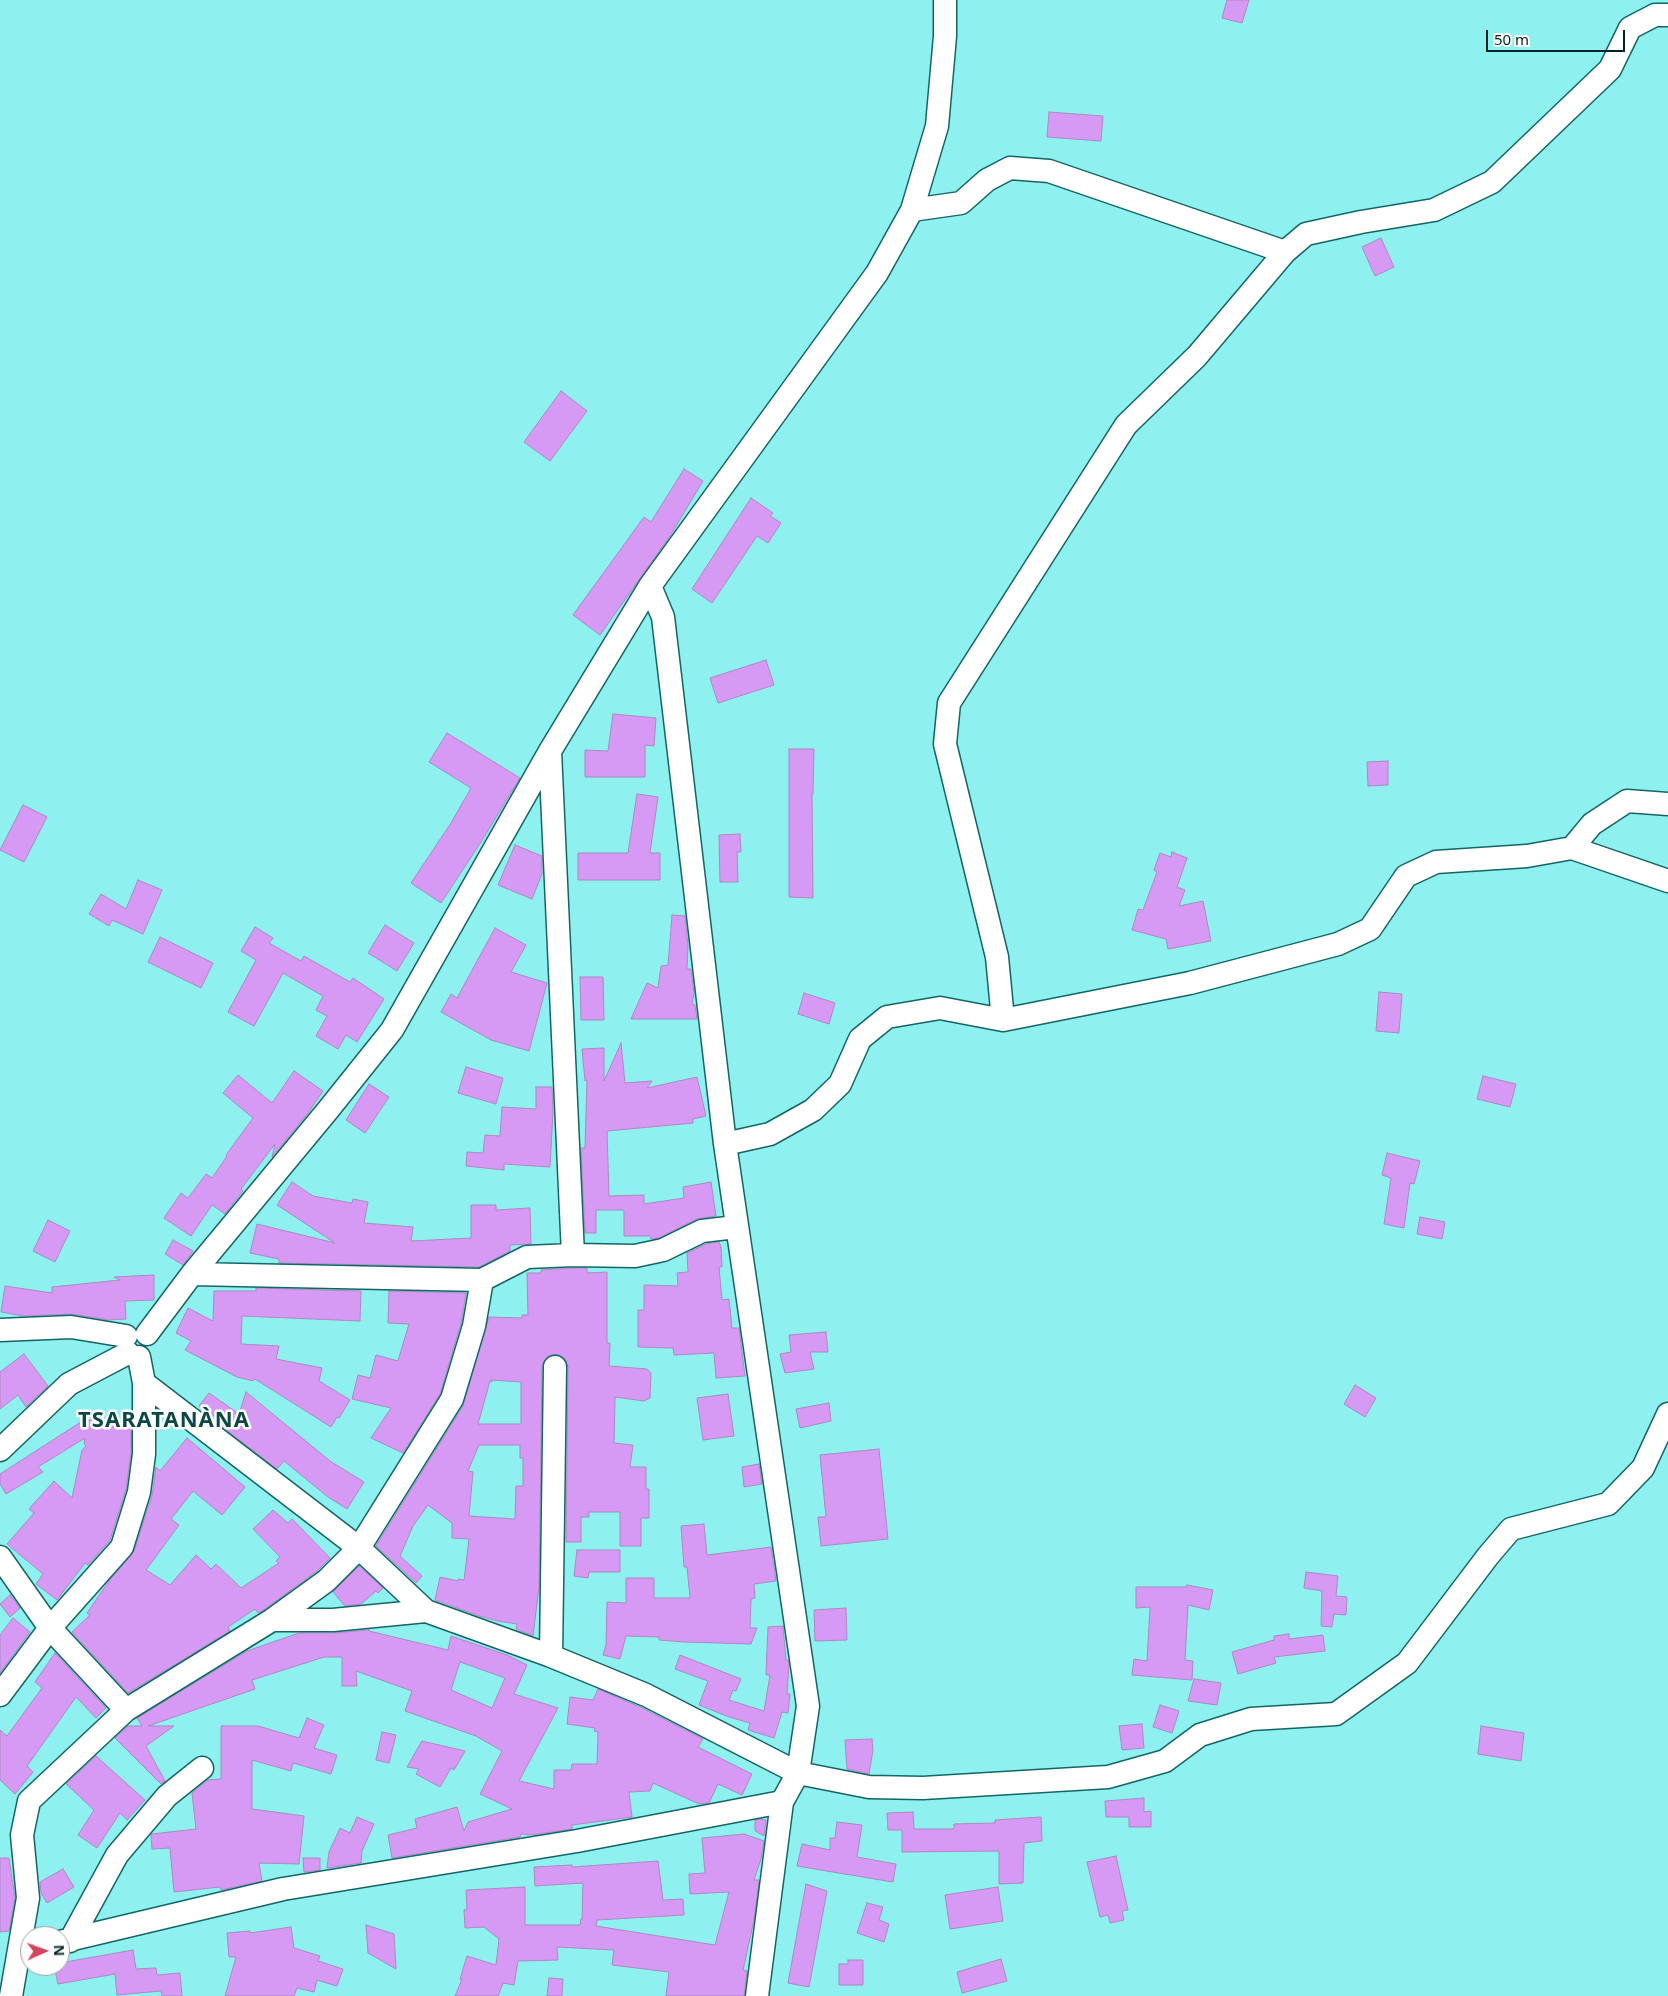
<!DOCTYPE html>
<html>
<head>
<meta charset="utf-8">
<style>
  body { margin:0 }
  #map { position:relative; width:1668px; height:1996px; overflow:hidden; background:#8ef0ef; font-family:"Noto Sans",sans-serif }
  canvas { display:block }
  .north { position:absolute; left:20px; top:1926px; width:50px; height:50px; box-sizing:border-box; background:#fdfdfd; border:1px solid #99a6a6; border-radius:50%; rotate:88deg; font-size:14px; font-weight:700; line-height:20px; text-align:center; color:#042424 }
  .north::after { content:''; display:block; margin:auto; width:18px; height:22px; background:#d5445d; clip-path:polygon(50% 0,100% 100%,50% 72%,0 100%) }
  .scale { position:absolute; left:1486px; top:30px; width:139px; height:22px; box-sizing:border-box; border:2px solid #042424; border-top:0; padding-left:6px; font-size:15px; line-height:18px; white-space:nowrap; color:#042424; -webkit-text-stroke:4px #fdfdfd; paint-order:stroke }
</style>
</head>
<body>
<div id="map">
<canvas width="1668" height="1996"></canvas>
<div class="north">N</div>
<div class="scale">50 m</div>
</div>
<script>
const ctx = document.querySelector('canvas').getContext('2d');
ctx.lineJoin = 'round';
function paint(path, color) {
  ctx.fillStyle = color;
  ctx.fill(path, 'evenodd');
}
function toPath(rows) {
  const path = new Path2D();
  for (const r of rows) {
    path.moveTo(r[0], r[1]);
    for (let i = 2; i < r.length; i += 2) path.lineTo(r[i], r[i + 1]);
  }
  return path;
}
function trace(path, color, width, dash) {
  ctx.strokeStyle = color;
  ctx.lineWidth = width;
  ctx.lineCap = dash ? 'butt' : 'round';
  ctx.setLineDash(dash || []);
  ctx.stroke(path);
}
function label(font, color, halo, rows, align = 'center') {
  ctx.font = font + ' "Noto Sans",sans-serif';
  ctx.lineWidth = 5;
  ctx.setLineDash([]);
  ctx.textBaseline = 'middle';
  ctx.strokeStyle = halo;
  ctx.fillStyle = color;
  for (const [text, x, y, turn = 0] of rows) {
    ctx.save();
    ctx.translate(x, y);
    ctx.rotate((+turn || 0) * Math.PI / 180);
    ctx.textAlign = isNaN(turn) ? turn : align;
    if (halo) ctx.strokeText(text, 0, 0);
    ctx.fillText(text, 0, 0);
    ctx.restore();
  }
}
const building = toPath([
  [1227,0,1249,0,1242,23,1222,18,1227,0],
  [1049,112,1103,116,1101,141,1047,137,1049,112],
  [1381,238,1394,267,1375,276,1362,247,1381,238],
  [561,391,587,411,550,461,524,442,561,391],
  [684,469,703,481,670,536,600,635,573,615,644,517,651,522,684,469],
  [751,498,773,513,770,516,781,523,768,543,757,536,712,603,692,589,751,498],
  [766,660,774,685,718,703,710,678,766,660],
  [613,714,656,718,654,746,645,745,645,777,585,777,585,750,608,751,613,714],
  [447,733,520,778,481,842,441,903,411,883,451,823,471,788,429,762,447,733],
  [789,749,814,749,813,794,812,794,813,898,789,897,789,749],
  [1388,761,1388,785,1368,786,1367,762,1388,761],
  [637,794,658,797,650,853,660,853,660,880,578,880,578,853,628,853,637,794],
  [23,805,47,817,24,862,0,850,23,805],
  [740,834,741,852,737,852,738,882,720,882,719,835,740,834],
  [515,845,542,856,542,874,532,899,498,885,515,845],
  [1172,852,1187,858,1177,887,1185,890,1179,906,1203,901,1211,941,1168,949,1166,939,1132,930,1138,909,1143,910,1157,872,1154,870,1160,853,1171,857,1172,852],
  [138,880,162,890,143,934,112,920,109,926,89,914,101,894,126,909,138,880],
  [672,915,685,916,688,946,687,969,691,969,694,993,692,1004,695,1005,697,1019,631,1019,647,983,658,988,661,966,668,965,672,915],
  [385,925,414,943,397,971,368,953,385,925],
  [255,927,273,938,269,943,301,961,304,956,350,982,353,978,384,999,357,1042,346,1035,338,1049,316,1036,327,1016,316,1010,323,996,283,973,254,1026,228,1012,256,960,241,951,255,927],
  [495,928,526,945,511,972,547,983,529,1051,491,1040,441,1012,451,994,457,998,495,928],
  [160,937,213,963,201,988,148,962,160,937],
  [580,977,603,977,604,1020,581,1020,580,977],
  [1379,992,1402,994,1399,1033,1376,1031,1379,992],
  [804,993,835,1003,829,1024,798,1014,804,993],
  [621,1043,625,1083,652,1081,647,1088,697,1077,706,1116,693,1119,693,1123,607,1131,609,1196,644,1195,644,1204,684,1198,683,1187,711,1182,716,1216,697,1219,659,1238,651,1239,650,1236,624,1236,624,1210,596,1210,596,1233,585,1233,581,1148,585,1148,587,1080,585,1081,582,1049,604,1048,604,1081,621,1043],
  [466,1067,503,1078,496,1104,458,1093,466,1067],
  [294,1071,323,1091,308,1113,272,1157,275,1144,241,1189,243,1191,225,1214,212,1205,191,1236,164,1218,181,1193,188,1198,206,1174,212,1178,227,1156,226,1155,253,1118,223,1093,238,1075,272,1103,294,1071],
  [1483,1076,1516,1084,1510,1107,1477,1099,1483,1076],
  [369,1084,389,1097,365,1133,346,1120,369,1084],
  [536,1087,552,1087,553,1111,550,1167,504,1164,504,1170,466,1166,467,1152,483,1153,485,1135,500,1136,502,1107,536,1109,536,1087],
  [1387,1153,1420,1161,1414,1184,1410,1183,1404,1228,1384,1224,1391,1178,1382,1175,1387,1153],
  [292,1182,313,1196,352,1203,353,1199,368,1202,364,1223,413,1227,411,1241,471,1238,471,1205,496,1205,496,1210,530,1208,531,1244,510,1245,510,1251,479,1267,279,1263,279,1259,250,1253,257,1224,335,1243,277,1205,292,1182],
  [1420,1217,1445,1222,1442,1239,1417,1234,1420,1217],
  [48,1220,70,1231,55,1262,33,1251,48,1220],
  [173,1240,193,1251,183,1265,165,1254,173,1240],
  [719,1242,721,1247,722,1267,719,1267,722,1300,729,1299,732,1328,739,1328,745,1376,716,1378,714,1353,674,1355,673,1348,638,1347,638,1310,644,1310,644,1285,678,1286,677,1273,688,1272,687,1253,706,1244,719,1242],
  [573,1268,587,1268,587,1273,607,1272,607,1343,610,1343,609,1366,647,1369,651,1373,650,1398,644,1401,615,1397,614,1443,633,1445,630,1467,646,1467,646,1489,649,1489,649,1518,641,1518,641,1546,620,1546,620,1512,589,1512,589,1517,581,1517,581,1542,566,1542,568,1367,566,1360,561,1356,555,1354,548,1356,544,1361,542,1367,539,1587,533,1636,516,1629,517,1624,498,1621,479,1616,435,1600,440,1577,458,1581,458,1579,464,1580,469,1539,452,1538,452,1523,428,1505,413,1526,400,1556,422,1576,416,1583,376,1546,463,1406,489,1317,522,1318,522,1315,528,1315,527,1273,541,1273,541,1270,573,1268],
  [492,1380,521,1382,521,1424,478,1424,490,1381,492,1382,492,1380],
  [479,1445,520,1445,520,1458,523,1458,523,1486,516,1486,515,1519,469,1516,473,1472,468,1471,479,1445],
  [154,1275,154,1300,125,1301,126,1319,108,1320,71,1314,24,1316,1,1312,5,1286,52,1293,52,1287,120,1280,114,1277,154,1275],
  [256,1288,361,1291,360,1321,242,1316,241,1344,279,1346,276,1359,322,1368,319,1381,350,1400,339,1418,337,1417,331,1427,255,1379,253,1381,237,1377,185,1350,191,1341,176,1333,188,1308,213,1321,214,1291,256,1291,256,1288],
  [389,1291,466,1293,461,1323,440,1394,403,1453,371,1438,391,1408,352,1399,358,1375,370,1378,376,1355,398,1361,409,1324,388,1323,389,1291],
  [826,1332,828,1352,810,1352,814,1369,785,1373,780,1354,791,1352,789,1335,826,1332],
  [24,1354,48,1386,26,1407,18,1395,0,1409,0,1372,24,1354],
  [1355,1385,1376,1398,1365,1417,1344,1404,1355,1385],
  [246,1392,330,1461,364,1482,347,1509,328,1497,284,1461,277,1469,221,1426,224,1423,199,1406,209,1393,239,1414,246,1392],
  [728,1394,734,1436,703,1440,697,1398,728,1394],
  [829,1403,831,1421,800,1428,796,1409,829,1403],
  [84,1420,131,1422,131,1453,126,1489,110,1540,88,1565,85,1563,57,1600,36,1584,43,1574,7,1544,34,1513,29,1509,54,1481,72,1498,82,1450,86,1446,84,1444,85,1438,38,1467,43,1472,6,1494,0,1484,0,1474,84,1420],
  [187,1438,245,1487,222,1515,193,1491,171,1519,179,1525,146,1570,170,1585,196,1555,211,1569,216,1564,241,1588,279,1563,276,1561,280,1557,253,1529,273,1510,288,1523,292,1519,330,1558,317,1571,265,1609,258,1613,255,1609,228,1627,230,1631,128,1693,72,1632,90,1615,87,1613,109,1581,134,1551,152,1496,156,1467,160,1471,187,1438],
  [879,1449,888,1539,821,1546,818,1517,826,1517,820,1455,879,1449],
  [759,1464,762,1484,744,1487,742,1467,759,1464],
  [704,1524,707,1555,771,1547,776,1581,754,1584,755,1598,751,1599,750,1628,757,1628,751,1644,685,1642,659,1640,659,1637,626,1636,620,1659,603,1655,606,1645,607,1602,626,1603,626,1578,654,1578,654,1598,690,1598,687,1567,684,1567,681,1526,704,1524],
  [577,1550,620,1550,620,1572,589,1572,588,1578,574,1576,577,1550],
  [359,1566,383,1588,378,1593,376,1591,361,1604,345,1606,333,1592,359,1566],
  [1306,1572,1338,1576,1336,1596,1347,1597,1346,1615,1334,1614,1332,1627,1321,1626,1322,1591,1304,1588,1306,1572],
  [1187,1585,1213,1590,1209,1610,1188,1605,1185,1660,1193,1661,1192,1680,1132,1675,1134,1659,1147,1661,1150,1607,1136,1608,1136,1587,1187,1587,1187,1585],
  [10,1595,20,1608,10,1617,0,1604,10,1595],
  [846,1608,847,1640,815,1641,814,1610,846,1608],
  [13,1618,30,1632,0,1673,0,1635,13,1618],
  [783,1626,786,1660,788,1660,789,1664,787,1694,790,1694,788,1713,782,1712,774,1738,748,1730,750,1723,729,1717,699,1705,708,1681,675,1669,680,1655,741,1679,736,1691,733,1690,729,1700,764,1711,770,1675,766,1675,768,1627,783,1626],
  [369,1630,369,1631,448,1650,451,1636,507,1655,527,1665,514,1694,558,1708,519,1781,554,1789,554,1770,571,1770,572,1764,597,1764,598,1732,594,1731,595,1728,567,1724,570,1697,593,1700,598,1689,640,1707,703,1739,698,1747,752,1774,742,1795,718,1784,709,1803,699,1804,653,1783,650,1791,629,1792,632,1817,572,1825,572,1829,532,1835,521,1834,520,1837,392,1858,388,1835,417,1828,415,1819,457,1807,464,1831,468,1822,512,1809,480,1794,502,1751,476,1736,405,1711,412,1691,356,1671,357,1686,342,1686,342,1657,324,1657,252,1680,255,1689,148,1726,174,1726,146,1746,165,1781,161,1784,115,1738,128,1726,142,1726,137,1718,247,1651,299,1633,334,1633,369,1630],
  [460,1662,505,1678,492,1708,451,1690,460,1662],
  [1289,1634,1289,1639,1323,1635,1325,1651,1274,1657,1276,1663,1238,1674,1232,1652,1274,1640,1274,1636,1289,1634],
  [55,1653,106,1708,96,1718,76,1697,27,1766,33,1772,15,1794,0,1780,0,1730,7,1736,42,1688,35,1682,55,1653],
  [1194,1679,1221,1683,1217,1705,1188,1701,1194,1679],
  [1160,1705,1179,1711,1172,1733,1153,1727,1160,1705],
  [307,1718,324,1725,314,1748,337,1755,331,1774,293,1763,291,1771,252,1760,252,1809,304,1816,299,1864,259,1863,262,1881,221,1890,220,1887,174,1892,170,1848,152,1849,151,1835,152,1834,196,1829,192,1793,208,1780,221,1779,221,1726,258,1726,299,1738,307,1718],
  [1142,1724,1144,1748,1122,1750,1119,1726,1142,1724],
  [1481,1726,1524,1733,1521,1761,1478,1754,1481,1726],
  [382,1732,396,1735,389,1763,376,1760,382,1732],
  [872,1739,873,1750,869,1774,847,1769,845,1740,872,1739],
  [422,1741,465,1751,454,1770,451,1768,440,1787,416,1774,419,1769,407,1767,422,1741],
  [96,1756,145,1800,127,1820,120,1813,97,1848,78,1835,94,1810,66,1784,96,1756],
  [1144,1798,1144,1812,1151,1811,1151,1827,1129,1827,1129,1817,1106,1817,1105,1801,1144,1798],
  [913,1812,914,1829,954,1829,954,1824,995,1823,995,1820,1041,1817,1042,1841,1024,1843,1023,1883,999,1884,999,1851,902,1852,902,1830,888,1830,887,1813,913,1812],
  [357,1817,374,1824,362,1851,361,1863,327,1868,329,1852,340,1828,350,1833,357,1817],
  [761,1819,766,1820,764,1836,755,1831,755,1820,761,1819],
  [837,1822,862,1825,857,1857,896,1864,893,1882,797,1866,802,1844,830,1850,830,1838,835,1838,837,1822],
  [744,1834,764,1841,761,1859,754,1880,759,1880,754,1920,743,1970,747,1971,744,1996,666,1996,669,1972,612,1965,614,1950,557,1947,558,1960,518,1961,514,1985,503,1983,498,1996,455,1996,462,1979,460,1979,467,1956,496,1965,499,1939,484,1927,465,1928,464,1910,467,1909,466,1890,525,1887,525,1925,580,1925,581,1919,582,1919,583,1883,535,1886,534,1867,572,1865,572,1867,658,1861,663,1900,683,1899,684,1915,597,1920,596,1926,715,1945,729,1892,690,1894,689,1874,705,1873,702,1838,744,1834],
  [1116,1856,1128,1910,1122,1911,1124,1920,1110,1923,1108,1915,1100,1917,1087,1862,1116,1856],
  [0,1858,9,1858,15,1898,9,1931,0,1932,0,1858],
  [303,1858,320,1858,320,1870,304,1872,303,1858],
  [63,1869,74,1887,47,1903,41,1893,40,1882,63,1869],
  [806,1884,827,1891,809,1987,788,1983,806,1884],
  [998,1887,1003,1921,950,1929,945,1895,998,1887],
  [867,1903,883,1907,879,1920,889,1924,884,1942,857,1933,867,1903],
  [366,1925,394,1934,396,1969,368,1953,366,1925],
  [291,1927,294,1948,320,1956,318,1961,343,1969,337,1986,317,1980,314,1992,297,1988,294,1996,225,1996,236,1957,229,1957,227,1933,250,1931,250,1933,291,1927],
  [133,1950,136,1969,156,1968,157,1975,180,1973,182,1996,162,1996,161,1991,117,1995,115,1974,58,1984,54,1966,60,1966,60,1963,133,1950],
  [1001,1959,1007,1981,962,1993,957,1972,1001,1959],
  [848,1960,863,1960,863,1985,839,1985,839,1964,848,1964,848,1960],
  [549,1978,563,1979,562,1996,547,1996,549,1978]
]);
paint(building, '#d79af4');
trace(building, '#ae88c1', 1);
const minor = toPath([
  [912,210,961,203,987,180,1010,168,1049,171,1285,252],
  [550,751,573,1255],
  [1572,848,1592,824,1627,801,1668,804],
  [1003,1020,997,957,945,744,949,703,1126,425,1197,356,1285,252,1306,234,1361,222,1434,210,1492,182,1610,69,1630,28,1655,15,1668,15],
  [725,1144,770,1134,813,1110,840,1084,860,1039,887,1017,940,1008,1003,1020,1190,983,1338,944,1370,929,1406,876,1436,862,1527,856,1572,848,1668,881],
  [192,1274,482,1280,527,1257,573,1255,635,1256,663,1250,702,1231,736,1227],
  [0,1330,71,1327,126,1336],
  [147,1334,192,1274,328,1110,392,1030,550,751,650,586,877,273,912,210,937,126,945,36,945,0],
  [144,1383,359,1548,426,1611],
  [0,1450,69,1384,128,1353],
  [0,1557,50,1628,126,1710],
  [272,1620,326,1581,359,1548,452,1399,474,1326,482,1280],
  [551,1656,555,1367],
  [0,1695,50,1628,122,1547,139,1492,144,1454,144,1383,139,1357],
  [70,1941,117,1855,167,1796,202,1768],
  [60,1942,283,1889,577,1841,782,1802,798,1773,808,1706,725,1144,663,617,650,586],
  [11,1996,28,1898,22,1835,29,1801,126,1710,272,1620,333,1620,426,1611,551,1656,646,1695,798,1773,869,1787,923,1788,1108,1777,1165,1761,1200,1735,1251,1719,1336,1714,1407,1663,1488,1556,1511,1529,1608,1504,1643,1468,1668,1414],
  [757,1996,782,1802]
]);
trace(minor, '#136666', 25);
trace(minor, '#fff', 22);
ctx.letterSpacing = '1px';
label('bold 22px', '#0d4646', '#fdfdfd', [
  ["TSARATANÀNA",164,1421]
]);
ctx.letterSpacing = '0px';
</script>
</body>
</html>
